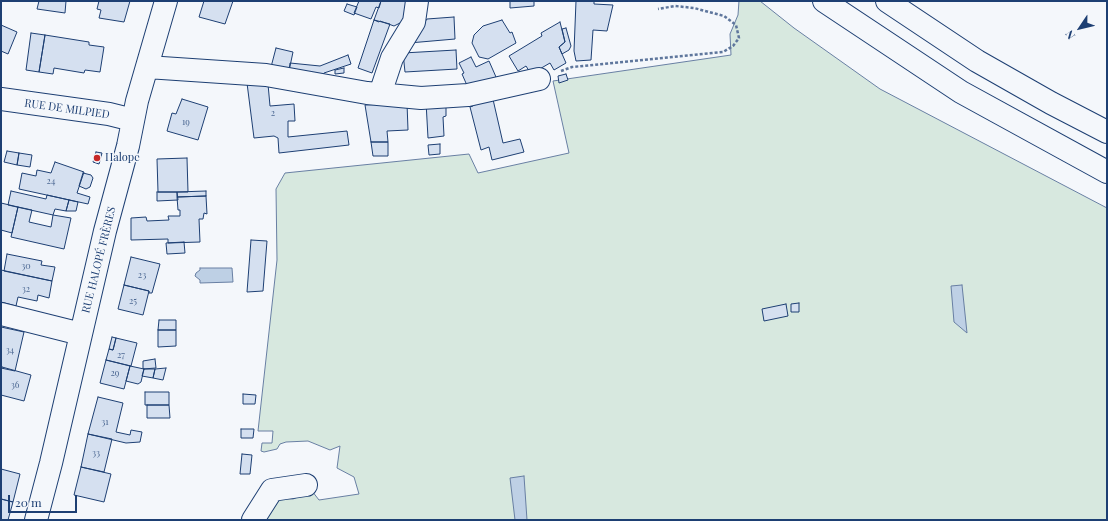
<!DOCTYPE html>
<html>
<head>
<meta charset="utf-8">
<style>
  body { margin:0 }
  #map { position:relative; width:1108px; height:521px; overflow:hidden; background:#f4f7fb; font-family:"Playfair Display",serif }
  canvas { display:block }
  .frame { position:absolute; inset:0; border:2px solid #1d3f73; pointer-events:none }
  .north { position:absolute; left:1060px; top:8px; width:40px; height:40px; -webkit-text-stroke:3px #f4f7fb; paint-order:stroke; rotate:235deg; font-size:11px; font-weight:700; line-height:16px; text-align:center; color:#1d3f73 }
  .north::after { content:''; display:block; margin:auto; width:14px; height:18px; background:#1d3f73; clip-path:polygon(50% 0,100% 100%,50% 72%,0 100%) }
  .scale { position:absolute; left:8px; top:495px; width:69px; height:18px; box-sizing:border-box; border:2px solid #1d3f73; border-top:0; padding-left:5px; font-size:12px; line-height:14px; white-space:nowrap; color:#1d3f73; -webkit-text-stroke:3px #f4f7fb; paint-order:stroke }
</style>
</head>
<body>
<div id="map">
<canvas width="1108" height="521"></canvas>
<div class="frame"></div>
<div class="north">N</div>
<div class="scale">20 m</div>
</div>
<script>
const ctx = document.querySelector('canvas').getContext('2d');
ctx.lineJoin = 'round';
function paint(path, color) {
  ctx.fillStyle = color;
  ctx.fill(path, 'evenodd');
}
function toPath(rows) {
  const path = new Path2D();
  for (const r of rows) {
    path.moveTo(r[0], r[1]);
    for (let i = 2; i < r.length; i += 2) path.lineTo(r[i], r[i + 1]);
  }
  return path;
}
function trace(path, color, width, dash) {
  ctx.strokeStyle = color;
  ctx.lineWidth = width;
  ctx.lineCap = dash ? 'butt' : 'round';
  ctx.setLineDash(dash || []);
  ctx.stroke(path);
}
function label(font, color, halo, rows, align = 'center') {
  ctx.font = font + ' "Playfair Display",serif';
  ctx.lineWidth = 3;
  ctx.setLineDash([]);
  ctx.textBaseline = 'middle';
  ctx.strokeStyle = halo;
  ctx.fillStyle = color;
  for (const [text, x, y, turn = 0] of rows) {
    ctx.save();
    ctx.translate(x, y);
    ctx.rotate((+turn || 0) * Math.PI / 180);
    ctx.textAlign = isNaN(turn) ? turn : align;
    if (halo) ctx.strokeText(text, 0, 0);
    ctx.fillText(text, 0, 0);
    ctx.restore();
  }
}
const green = toPath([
  [739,1,760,1,794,28,880,89,1107,208,1107,520,262,520,269,509,282,498,293,499,312,491,319,500,359,494,354,477,337,468,340,446,330,450,308,441,286,442,280,444,277,449,264,452,261,451,262,443,272,443,273,431,258,431,277,260,276,189,285,173,469,154,478,173,569,153,553,81,731,55,730,34,738,15,739,1]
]);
paint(green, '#d7e8df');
trace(green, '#687fa3', 1);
const water = toPath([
  [200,268,232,268,233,282,200,283,200,280,195,276,196,273,200,270,200,268],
  [962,285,967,333,954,322,951,286,962,285],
  [524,476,527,520,515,520,510,478,524,476]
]);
paint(water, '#bed0e5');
trace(water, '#687fa3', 1);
const building = toPath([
  [39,1,66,1,65,13,37,9,39,1],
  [99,1,130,1,124,22,99,18,101,10,97,9,99,1],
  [204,1,233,1,225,24,199,17,204,1],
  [359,1,381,1,379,8,376,7,371,19,354,13,359,1],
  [381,1,410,1,402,22,394,26,380,21,379,22,374,20,381,1],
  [510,1,534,1,534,6,510,8,510,1],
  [576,1,594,1,594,4,613,5,607,31,593,30,591,60,576,61,574,51,576,1],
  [347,4,357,7,354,15,344,11,347,4],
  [454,17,455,39,409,43,427,19,454,17],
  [374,20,390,24,372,73,358,68,374,20],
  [502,20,510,33,512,32,516,43,488,59,479,57,472,43,474,35,483,26,502,20],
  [560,22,565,42,559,47,566,63,554,70,550,63,531,74,526,66,518,71,509,56,542,36,541,33,560,22],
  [1,25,17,32,8,54,1,51,1,25],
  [566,28,571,46,569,50,562,54,559,47,565,42,562,29,566,28],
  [31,33,45,35,39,72,26,70,31,33],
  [45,35,89,42,89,45,104,47,100,72,85,70,84,73,54,68,53,74,39,72,45,35],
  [276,48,293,52,289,71,271,67,276,48],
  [456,50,457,69,405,72,403,53,456,50],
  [348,55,351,64,324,73,323,76,289,71,290,63,320,66,348,55],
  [471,57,476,67,489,61,496,77,469,90,462,74,464,73,459,63,471,57],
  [344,68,344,73,335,74,335,70,344,68],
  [566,74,568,80,559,83,558,76,566,74],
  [247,83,268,84,270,106,294,104,295,121,288,121,288,137,347,131,349,145,279,153,278,138,274,136,254,138,247,83],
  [492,95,503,143,520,139,524,152,492,160,489,147,481,150,470,107,473,106,472,101,492,95],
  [182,99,208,107,198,140,167,131,172,113,176,114,182,99],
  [446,101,446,116,443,117,444,136,428,138,426,102,446,101],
  [407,103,408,130,387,131,388,142,371,142,365,105,407,103],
  [371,142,388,142,388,156,373,156,371,142],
  [440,144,440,154,429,155,428,145,440,144],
  [7,151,19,153,17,165,4,162,7,151],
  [96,152,102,153,99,164,93,162,96,152],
  [19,153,32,155,30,167,17,165,19,153],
  [187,158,188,192,158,192,157,159,187,158],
  [55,162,84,172,77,193,90,197,88,204,19,189,22,173,36,176,37,170,51,173,55,162],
  [83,173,91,175,93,178,90,187,86,189,79,186,83,173],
  [11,191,46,199,47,195,69,200,66,211,55,209,53,215,8,205,11,191],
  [206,191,206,196,177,197,177,192,206,191],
  [157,192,177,192,178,200,157,201,157,192],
  [206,196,207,214,204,213,203,219,199,219,200,242,168,243,168,239,131,240,131,218,146,217,147,221,169,220,168,216,180,216,180,210,178,210,177,197,206,196],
  [69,200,78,202,76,211,66,211,69,200],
  [1,203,18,207,12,233,1,230,1,203],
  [18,207,32,210,29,222,51,227,53,215,71,218,64,249,11,237,18,207],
  [251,240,267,241,263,291,247,292,251,240],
  [184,242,185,253,167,254,166,243,184,242],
  [7,254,42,261,41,265,55,267,52,281,4,271,7,254],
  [131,257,160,264,152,293,149,293,149,291,124,285,131,257],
  [1,270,52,281,49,298,38,295,37,301,18,297,16,306,1,302,1,270],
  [124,285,149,291,143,315,118,309,124,285],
  [799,303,799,312,791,312,791,304,799,303],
  [786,304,788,316,764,321,762,309,786,304],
  [159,320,176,320,176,330,158,330,159,320],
  [1,327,24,332,15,371,1,368,1,327],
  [158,330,176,330,176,346,158,347,158,330],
  [112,337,116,338,113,350,109,349,112,337],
  [116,338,137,343,131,366,106,360,109,349,113,350,116,338],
  [155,359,156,368,143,369,143,361,155,359],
  [106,360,130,366,124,389,100,383,106,360],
  [130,366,144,369,141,382,138,384,126,381,130,366],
  [2,367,31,375,24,401,1,395,1,372,2,367],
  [166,368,163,380,153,378,155,369,166,368],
  [144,369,155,369,153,378,142,376,144,369],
  [145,392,169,392,169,405,145,405,145,392],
  [243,394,256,395,255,404,243,404,243,394],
  [98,397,123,403,116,432,130,435,131,430,142,432,140,442,126,443,88,434,98,397],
  [147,405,169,405,170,418,147,418,147,405],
  [241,429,254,429,253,438,241,438,241,429],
  [88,434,112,439,104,472,81,467,88,434],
  [242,454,252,455,250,474,240,474,242,454],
  [81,467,111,474,104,502,74,495,81,467],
  [1,469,20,474,13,502,1,499,1,469],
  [1,499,13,502,8,520,1,520,1,499]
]);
paint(building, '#d5e0f0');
trace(building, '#1d3f73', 1);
const minor = toPath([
  [147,67,266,75,367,93,421,98,468,95,539,79],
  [380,94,392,58,414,22,417,1],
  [1,99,109,114,133,120],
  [1,314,81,334],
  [36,520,51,463,105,231,128,146,137,101,166,1],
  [253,520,272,490,306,485]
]);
const highway = toPath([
  [824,1,961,92,1107,172],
  [887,1,977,61,1051,103,1107,132]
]);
trace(minor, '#1d3f73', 24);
trace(highway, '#1d3f73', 24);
trace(toPath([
  [561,71,572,67,723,52,733,46,739,38,736,25,724,16,694,8,675,6,658,9]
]), '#5e769c', 2.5, [3, 2]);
trace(minor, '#f4f7fb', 22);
trace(highway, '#f4f7fb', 22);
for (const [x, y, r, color] of [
  [97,158,4,"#c62828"]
]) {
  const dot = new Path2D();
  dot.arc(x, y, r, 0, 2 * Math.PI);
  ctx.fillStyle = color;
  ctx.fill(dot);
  trace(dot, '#f4f7fb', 1.5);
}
label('9px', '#4b6792', null, [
  ["2",273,113],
  ["19",186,122],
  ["24",51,181],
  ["30",26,266],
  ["23",142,275],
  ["32",26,289],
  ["25",133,301],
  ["34",10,350],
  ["27",121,355],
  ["29",115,373],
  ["36",15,385],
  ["31",105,422],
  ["33",96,453]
]);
label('11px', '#1d3f73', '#f4f7fb', [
  ["RUE DE MILPIED",67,109,8],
  ["RUE HALOPÉ FRÈRES",99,260,-76]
]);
label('11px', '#1d3f73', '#f4f7fb', [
  ["Halope",105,158]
], 'left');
</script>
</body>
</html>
